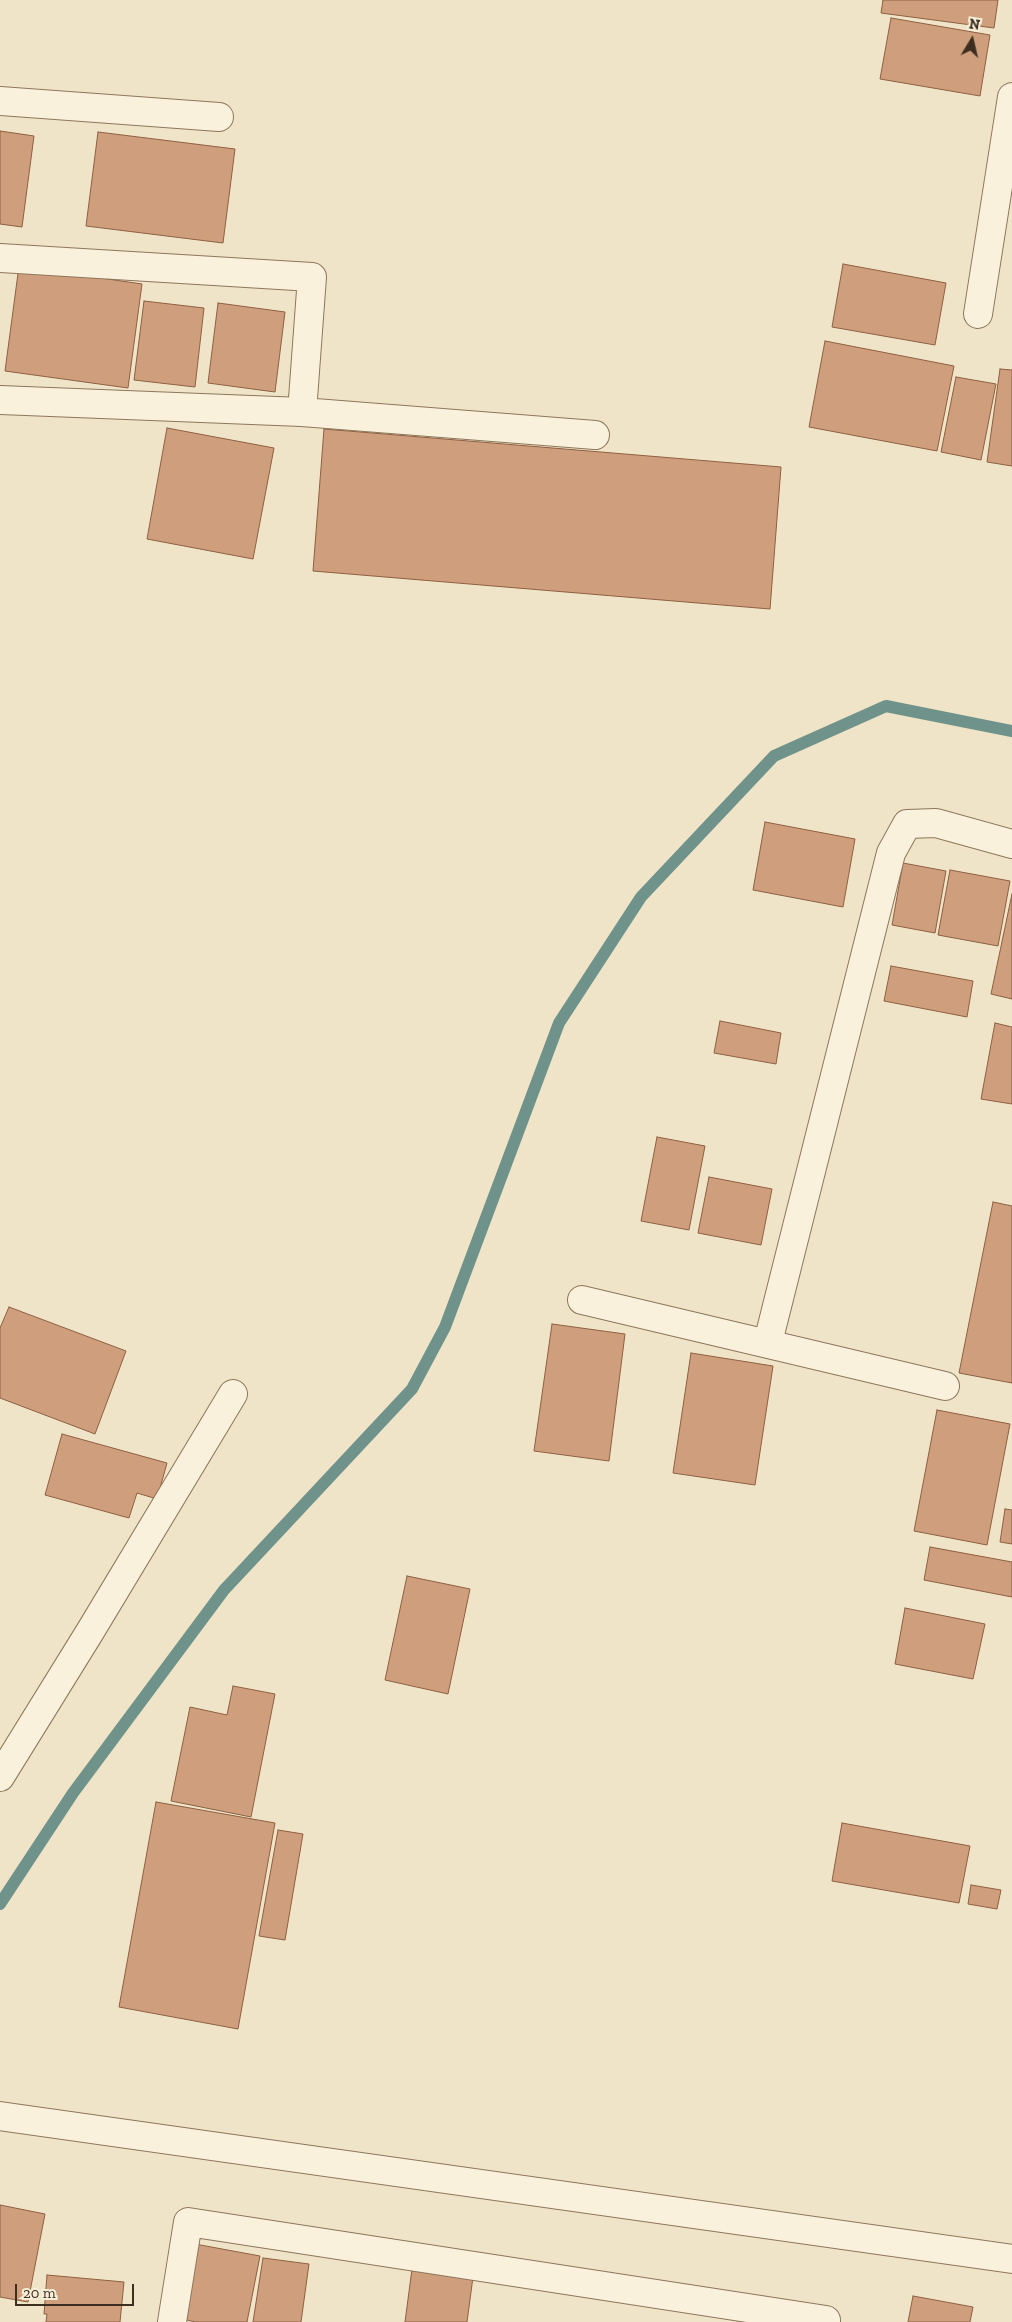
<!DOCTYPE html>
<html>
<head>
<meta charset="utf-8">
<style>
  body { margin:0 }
  #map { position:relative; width:1012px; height:2322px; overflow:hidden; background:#f0e4c8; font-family:"Zilla Slab",serif }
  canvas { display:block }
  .north { position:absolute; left:947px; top:15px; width:50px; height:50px; -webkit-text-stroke:4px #f7eed8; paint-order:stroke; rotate:9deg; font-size:14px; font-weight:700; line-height:20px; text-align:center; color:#3d2e20 }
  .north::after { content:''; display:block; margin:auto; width:18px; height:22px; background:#3d2e20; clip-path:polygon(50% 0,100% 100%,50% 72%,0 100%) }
  .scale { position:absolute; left:15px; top:2284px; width:119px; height:22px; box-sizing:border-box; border:2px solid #3d2e20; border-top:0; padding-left:6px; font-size:15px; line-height:18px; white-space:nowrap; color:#3d2e20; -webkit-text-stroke:4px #f7eed8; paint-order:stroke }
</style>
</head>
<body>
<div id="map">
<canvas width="1012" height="2322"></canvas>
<div class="north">N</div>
<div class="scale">20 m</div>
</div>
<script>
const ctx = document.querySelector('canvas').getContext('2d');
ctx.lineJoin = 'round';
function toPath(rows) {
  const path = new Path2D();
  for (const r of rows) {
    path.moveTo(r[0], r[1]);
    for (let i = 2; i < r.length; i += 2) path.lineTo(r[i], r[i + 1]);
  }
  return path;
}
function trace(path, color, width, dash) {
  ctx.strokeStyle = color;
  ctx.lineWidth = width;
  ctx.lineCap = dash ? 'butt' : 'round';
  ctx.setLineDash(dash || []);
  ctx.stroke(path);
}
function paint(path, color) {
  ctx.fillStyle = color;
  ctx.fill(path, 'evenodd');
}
trace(toPath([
  [0,1904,73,1793,224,1590,412,1389,445,1327,559,1023,641,897,774,756,886,706,1012,731]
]), '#6f938a', 12);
const building = toPath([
  [883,0,998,0,994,28,881,13,883,0],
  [891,18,990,35,980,96,880,79,891,18],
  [0,131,34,136,22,227,0,224,0,131],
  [98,132,235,149,223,243,86,226,98,132],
  [843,264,946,283,935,345,832,327,843,264],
  [19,266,142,284,128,388,5,371,19,266],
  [144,301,204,308,195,387,134,380,144,301],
  [218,303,285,312,275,392,208,383,218,303],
  [825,341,954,366,937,451,809,427,825,341],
  [1000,369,1012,370,1012,466,987,462,1000,369],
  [956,377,996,384,981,460,941,452,956,377],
  [167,428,274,448,253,559,147,539,167,428],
  [324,429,781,467,770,609,313,571,324,429],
  [765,822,855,839,843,907,753,890,765,822],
  [903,863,946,871,935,933,892,925,903,863],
  [950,870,1010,881,998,946,938,935,950,870],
  [1012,894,1012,999,991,994,1012,894],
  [891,966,973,981,967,1017,884,1001,891,966],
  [720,1021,781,1033,776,1064,714,1053,720,1021],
  [995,1023,1012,1027,1012,1104,981,1099,995,1023],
  [657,1137,705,1146,689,1230,641,1221,657,1137],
  [709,1177,772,1189,761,1245,698,1233,709,1177],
  [993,1202,1012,1206,1012,1383,959,1373,993,1202],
  [9,1307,126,1351,95,1434,0,1398,0,1328,9,1307],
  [552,1324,625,1334,609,1461,534,1451,552,1324],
  [691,1353,773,1366,755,1485,673,1473,691,1353],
  [937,1410,1010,1424,987,1545,914,1531,937,1410],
  [62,1434,167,1463,157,1499,137,1493,129,1518,45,1495,62,1434],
  [1005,1509,1012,1510,1012,1544,1000,1542,1005,1509],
  [930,1547,1012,1562,1012,1597,924,1580,930,1547],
  [407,1576,470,1589,448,1694,385,1680,407,1576],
  [905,1608,985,1624,973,1679,895,1664,905,1608],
  [233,1686,275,1694,251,1817,171,1801,190,1707,227,1715,233,1686],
  [156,1802,275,1823,238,2029,119,2007,156,1802],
  [842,1823,970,1846,959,1903,832,1881,842,1823],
  [278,1830,303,1834,285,1940,259,1936,278,1830],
  [971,1885,1001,1890,997,1909,968,1904,971,1885],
  [0,2205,45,2214,28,2302,0,2297,0,2205],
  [195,2244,260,2256,247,2322,196,2322,182,2319,195,2244],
  [263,2258,309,2264,301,2322,253,2322,263,2258],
  [412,2269,473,2277,467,2322,405,2322,412,2269],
  [47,2275,124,2282,120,2322,46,2322,47,2314,44,2314,47,2275],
  [913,2296,973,2307,970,2322,908,2322,913,2296]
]);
paint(building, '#cf9f7d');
trace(building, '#8d5f41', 1);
const street = toPath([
  [0,101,219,117],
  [0,258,312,277,302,412],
  [978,314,1012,97],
  [0,400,302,412,595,435],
  [582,1300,945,1386],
  [768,1342,891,853,907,824,936,823,1012,844],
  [0,1777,91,1630,233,1394],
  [0,2116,1012,2259],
  [172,2322,188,2222,826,2320,826,2322]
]);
trace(street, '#8d765c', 30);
trace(street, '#faf1dc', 28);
</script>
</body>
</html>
